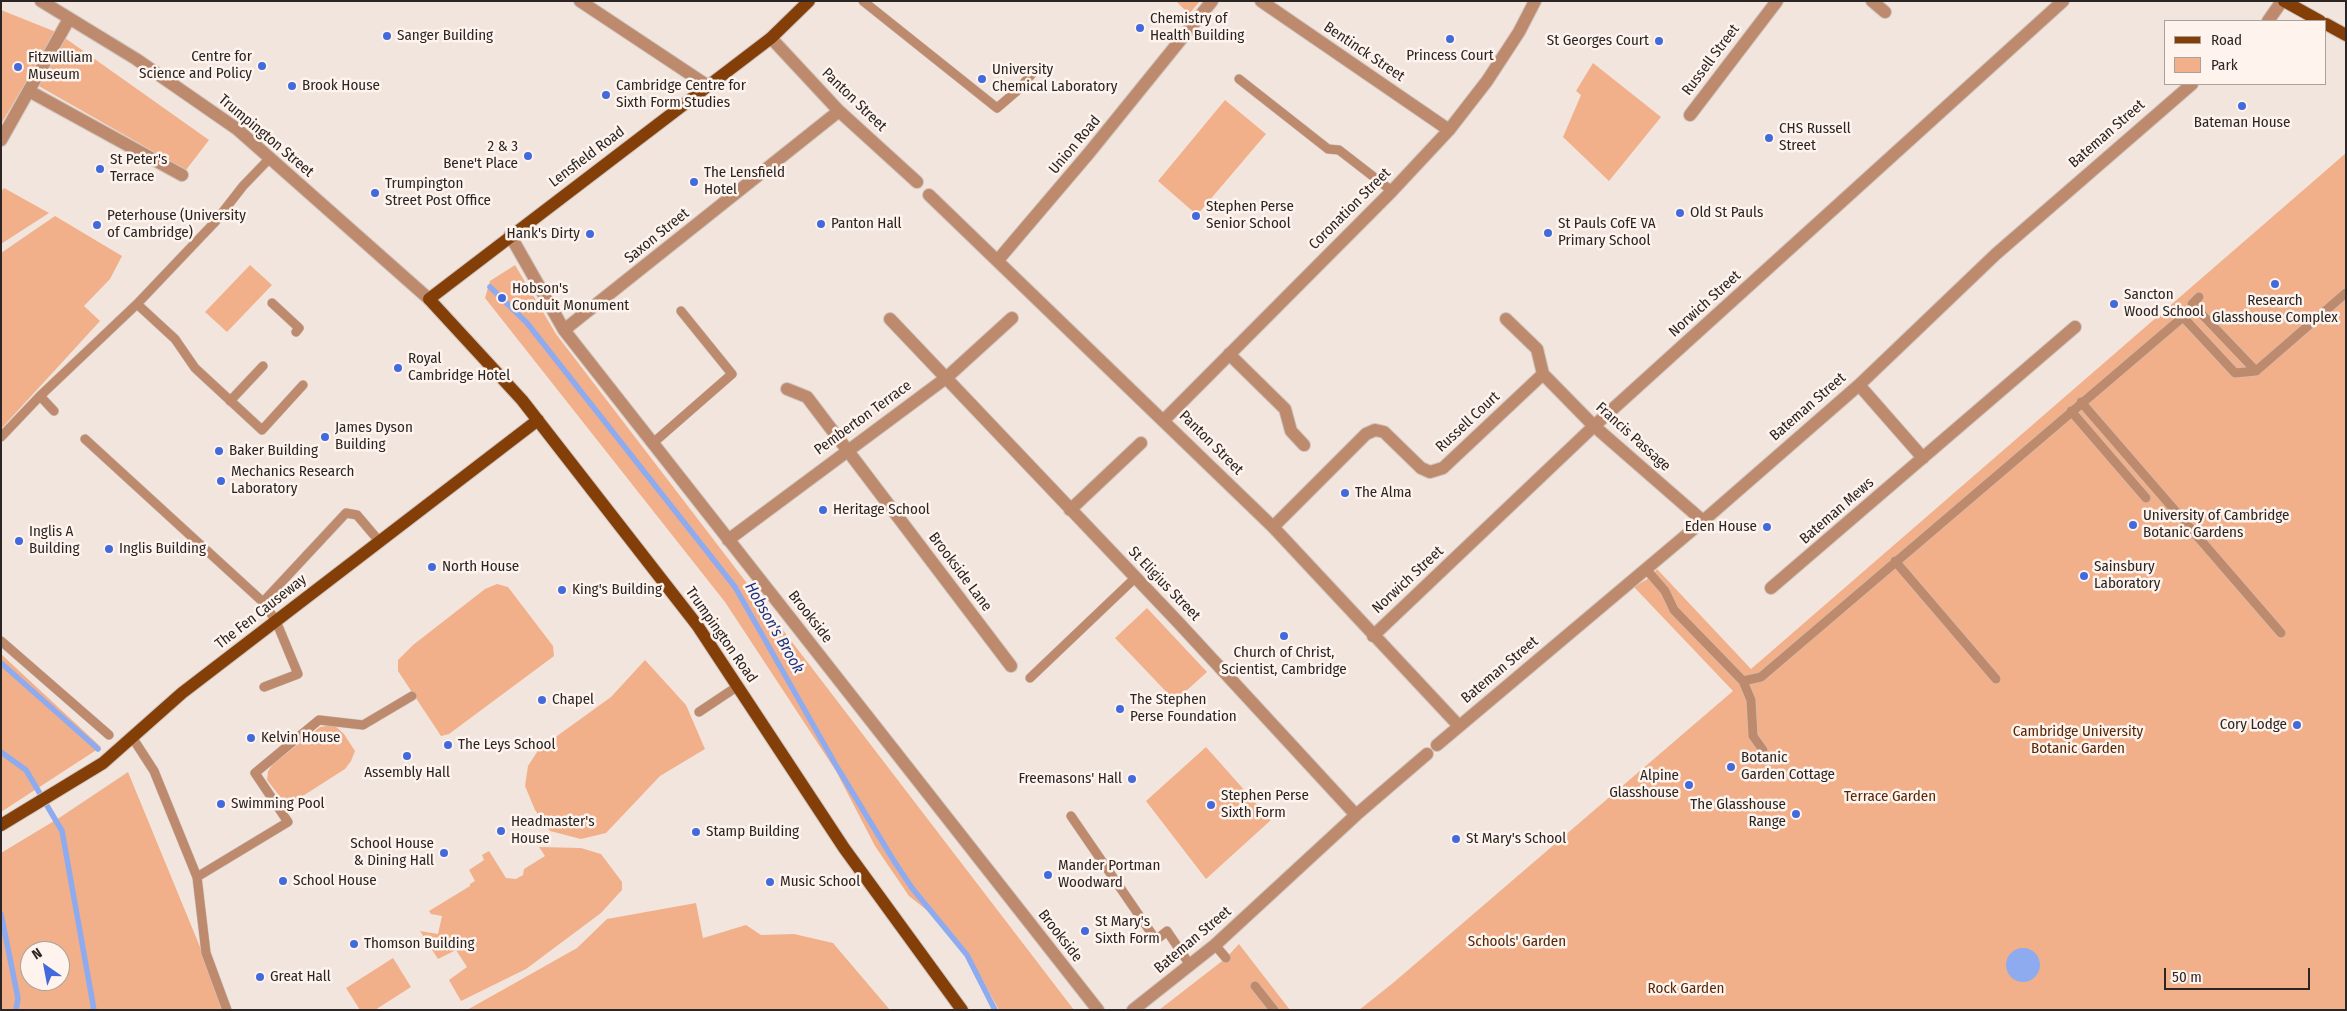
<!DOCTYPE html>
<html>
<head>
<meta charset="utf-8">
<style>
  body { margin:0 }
  #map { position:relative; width:2347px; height:1011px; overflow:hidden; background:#f2e5de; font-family:"Fira Sans Condensed",sans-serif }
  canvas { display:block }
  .frame { position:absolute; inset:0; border:2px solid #2b2624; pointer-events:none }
  .legend { position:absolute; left:2164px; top:20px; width:162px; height:65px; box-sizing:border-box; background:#fef3ed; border:1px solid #aaa19d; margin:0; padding:6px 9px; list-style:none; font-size:15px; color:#2b2624 }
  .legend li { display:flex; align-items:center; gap:10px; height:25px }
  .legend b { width:25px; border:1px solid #aaa19d }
  .north { position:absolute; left:20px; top:941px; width:50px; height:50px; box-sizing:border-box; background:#fef3ed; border:1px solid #aaa19d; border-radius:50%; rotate:327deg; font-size:14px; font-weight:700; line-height:20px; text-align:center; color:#2b2624 }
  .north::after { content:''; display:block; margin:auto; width:18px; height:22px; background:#426adc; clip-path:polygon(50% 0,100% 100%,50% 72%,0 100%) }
  .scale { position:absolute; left:2164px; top:968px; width:146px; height:22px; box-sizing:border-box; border:2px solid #2b2624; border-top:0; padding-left:6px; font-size:15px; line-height:18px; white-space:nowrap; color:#2b2624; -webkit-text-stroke:4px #fef3ed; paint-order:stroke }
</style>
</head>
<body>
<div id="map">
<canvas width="2347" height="1011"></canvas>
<div class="frame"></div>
<ul class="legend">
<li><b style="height:6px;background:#843f09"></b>Road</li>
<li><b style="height:14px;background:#f1b08a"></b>Park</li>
</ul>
<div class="north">N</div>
<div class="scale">50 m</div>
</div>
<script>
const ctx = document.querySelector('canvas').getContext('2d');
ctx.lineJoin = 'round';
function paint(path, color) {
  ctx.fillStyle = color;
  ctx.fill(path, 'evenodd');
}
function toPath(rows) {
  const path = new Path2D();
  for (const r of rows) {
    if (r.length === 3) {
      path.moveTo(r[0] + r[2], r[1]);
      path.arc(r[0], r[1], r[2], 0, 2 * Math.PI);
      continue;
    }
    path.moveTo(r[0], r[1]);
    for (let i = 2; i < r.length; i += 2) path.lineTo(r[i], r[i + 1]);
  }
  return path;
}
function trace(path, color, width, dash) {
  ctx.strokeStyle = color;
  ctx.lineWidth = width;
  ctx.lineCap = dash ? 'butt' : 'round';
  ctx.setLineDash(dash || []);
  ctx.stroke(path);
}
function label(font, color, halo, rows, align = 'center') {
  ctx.font = font + ' "Fira Sans Condensed",sans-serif';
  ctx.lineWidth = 5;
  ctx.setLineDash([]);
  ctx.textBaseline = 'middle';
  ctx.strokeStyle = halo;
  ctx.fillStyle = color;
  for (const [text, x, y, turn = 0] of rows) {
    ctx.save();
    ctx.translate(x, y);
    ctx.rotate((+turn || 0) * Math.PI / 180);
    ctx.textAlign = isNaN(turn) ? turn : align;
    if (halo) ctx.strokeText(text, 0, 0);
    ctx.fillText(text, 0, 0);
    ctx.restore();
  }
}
paint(toPath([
  [1176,1,1200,1,1189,14],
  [1,10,56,32,1,124],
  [65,38,209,140,186,170,37,85],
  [1593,63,1661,117,1609,181,1563,137,1581,95,1576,91],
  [1225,100,1266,134,1197,215,1158,181],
  [2346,153,2346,1010,1359,1010,1393,983,1733,691,1634,587,1652,576,1657,569,1751,669],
  [4,188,49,213,1,244,1,192],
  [55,216,122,256,110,279,84,306,100,321,1,429,1,253],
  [250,265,272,285,227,332,205,312],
  [515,265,556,334,1074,1010,999,1010,964,947,938,919,909,896,875,846,836,771,725,602,485,298,490,281],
  [497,584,508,587,553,646,554,656,449,734,441,736,398,671,398,660,413,645,485,589],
  [1147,608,1207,672,1175,701,1115,638],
  [1,654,101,747,1,812],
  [645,660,686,705,705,749,660,776,606,833,581,839,550,831,535,810,525,786,528,766,539,749,611,697],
  [334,725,344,734,355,751,351,761,345,769,295,801,285,803,267,780,268,771,273,764,320,727],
  [1206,747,1271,820,1206,879,1146,801],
  [128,772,226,1010,1,1010,1,853,59,818],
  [30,951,60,951,60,981,30,981],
  [539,847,581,848,601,854,622,882,622,890,601,913,526,969,461,1001,449,980,467,967,456,950,438,959,420,931,438,934,442,916,431,914,429,911,470,886,470,884,475,881,469,870,484,860,482,855,489,851,506,878,516,879,523,875,524,869,545,856],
  [696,903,703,938,746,925,761,935,794,934,833,943,890,1010,467,1010,577,948,607,919],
  [1239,944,1290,1010,1159,1010,1226,958],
  [393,958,411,987,375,1010,360,1010,346,988]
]), '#f1b08a');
paint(toPath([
  [2023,965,17]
]), '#8eabf0');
trace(toPath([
  [490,287,527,323,735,587,837,767,894,861,912,888,967,955,995,1010],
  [1,663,98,749],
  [1,752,26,770,62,831,94,1010],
  [1,914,18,998,16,1010]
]), '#8eabf0', 5.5);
const lane = toPath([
  [863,1,997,108,1018,90,1036,69],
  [1239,79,1328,149,1339,150,1392,191],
  [2199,297,2192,304,2256,371],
  [272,303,299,328,296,332],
  [137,304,175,339,195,368,262,430,303,385],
  [40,396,54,411],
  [230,401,263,366],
  [2081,402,2281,633],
  [2071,411,2146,498],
  [1,437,40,396,137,304,215,222,243,186,270,158],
  [85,439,263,602],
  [653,443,732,374,681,311],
  [1895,561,1996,679],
  [1646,569,1665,591,1674,610,1743,681,1761,677,2183,317,2235,373,2256,371,2346,293],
  [1,641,109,735],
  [1030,678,1135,578],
  [1743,681,1751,700,1753,736,1763,750],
  [264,687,298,674,276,621,263,602,346,513,357,515,379,541],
  [699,712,738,686],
  [132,737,154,771,197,877,206,953,227,1010],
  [1071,816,1156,940,1167,931,1190,965],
  [197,877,288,822,255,773,319,720,363,725,412,696],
  [1215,945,1226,958],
  [1255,986,1274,1010]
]);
const street = toPath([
  [41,1,136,59,237,129,429,299],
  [580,1,708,86],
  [1261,1,1449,130],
  [1872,1,1885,12],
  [2268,21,2282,1],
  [771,38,839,111,917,182],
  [29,91,182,175],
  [1690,115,1777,1],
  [1,140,69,19],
  [929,195,1273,527,1459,726],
  [510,235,564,330,1098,1010],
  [998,260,1089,153,1212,1],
  [890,319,1177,621,1356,815],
  [1506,319,1537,349,1543,374],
  [564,330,839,111],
  [1229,354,1285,409,1291,431,1304,445],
  [1543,374,1594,426,1703,521],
  [1859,385,1923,458],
  [787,389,807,397,1011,666],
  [1164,420,1392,191,1449,130,1487,81,1519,32,1535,1],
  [1070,510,1141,443],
  [1273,527,1366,434,1375,430,1384,432,1421,468,1430,472,1443,468,1543,374],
  [728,540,946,378,1012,318],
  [1771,588,2075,327],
  [1373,636,1594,426,2063,1],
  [1437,745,1703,521,1859,385,1996,254,2192,84],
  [1133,1010,1215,945,1356,815,1427,754]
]);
const primary = toPath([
  [809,1,771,38,429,299,522,400,697,625,844,848,962,1010],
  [2284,1,2320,21],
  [2326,24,2346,35],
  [1,825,103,763,182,693,538,420]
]);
trace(lane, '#cec3bd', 10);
trace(street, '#cec3bd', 14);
trace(primary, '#cec3bd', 14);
trace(lane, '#bd8a6d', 9);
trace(street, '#bd8a6d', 12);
trace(primary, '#843f09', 12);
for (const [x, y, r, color] of [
  [1140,28,5,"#426adc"],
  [387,36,5,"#426adc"],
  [1450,39,5,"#426adc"],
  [1659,41,5,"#426adc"],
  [262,66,5,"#426adc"],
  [18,67,5,"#426adc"],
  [982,79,5,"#426adc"],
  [292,86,5,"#426adc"],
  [606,95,5,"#426adc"],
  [2242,106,5,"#426adc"],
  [1769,138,5,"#426adc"],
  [528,156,5,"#426adc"],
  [100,169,5,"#426adc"],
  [694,182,5,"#426adc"],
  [375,193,5,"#426adc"],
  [1680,213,5,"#426adc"],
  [1196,216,5,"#426adc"],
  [821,224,5,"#426adc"],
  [97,225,5,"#426adc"],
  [1548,233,5,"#426adc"],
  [590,234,5,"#426adc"],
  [2275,284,5,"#426adc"],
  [502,298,5,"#426adc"],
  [2114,304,5,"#426adc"],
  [398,368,5,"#426adc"],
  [325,437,5,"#426adc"],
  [219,451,5,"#426adc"],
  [221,481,5,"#426adc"],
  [1345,493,5,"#426adc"],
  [823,510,5,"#426adc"],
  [2133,525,5,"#426adc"],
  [1767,527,5,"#426adc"],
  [19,541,5,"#426adc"],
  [109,549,5,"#426adc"],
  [432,567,5,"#426adc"],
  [2084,576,5,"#426adc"],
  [562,590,5,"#426adc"],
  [1284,636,5,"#426adc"],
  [542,700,5,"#426adc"],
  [1120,709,5,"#426adc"],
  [2297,725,5,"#426adc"],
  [251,738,5,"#426adc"],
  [448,745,5,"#426adc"],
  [407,756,5,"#426adc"],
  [1731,767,5,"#426adc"],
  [1132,779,5,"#426adc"],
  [1689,785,5,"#426adc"],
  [221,804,5,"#426adc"],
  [1211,805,5,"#426adc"],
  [1796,814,5,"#426adc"],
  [501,831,5,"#426adc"],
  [696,832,5,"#426adc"],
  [1456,839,5,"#426adc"],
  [444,853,5,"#426adc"],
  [1048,875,5,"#426adc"],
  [283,881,5,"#426adc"],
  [770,882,5,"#426adc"],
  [1085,931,5,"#426adc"],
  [354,944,5,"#426adc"],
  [260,977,5,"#426adc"]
]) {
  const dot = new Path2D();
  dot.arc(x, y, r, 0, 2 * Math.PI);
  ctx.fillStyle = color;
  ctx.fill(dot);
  trace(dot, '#fef3ed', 2);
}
label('15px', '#2b2624', '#fef3ed', [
  ["Chemistry of",1150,19],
  ["Health Building",1150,36],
  ["Sanger Building",397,36],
  ["St Georges Court",1649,41,"right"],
  ["Princess Court",1450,56,"center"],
  ["Centre for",252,57,"right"],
  ["Science and Policy",252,74,"right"],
  ["Fitzwilliam",28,58],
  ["Museum",28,75],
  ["University",992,70],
  ["Chemical Laboratory",992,87],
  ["Brook House",302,86],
  ["Cambridge Centre for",616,86],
  ["Sixth Form Studies",616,103],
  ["Bateman House",2242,123,"center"],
  ["CHS Russell",1779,129],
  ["Street",1779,146],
  ["2 & 3",518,147,"right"],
  ["Bene't Place",518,164,"right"],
  ["St Peter's",110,160],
  ["Terrace",110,177],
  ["The Lensfield",704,173],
  ["Hotel",704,190],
  ["Trumpington",385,184],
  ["Street Post Office",385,201],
  ["Stephen Perse",1206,207],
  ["Senior School",1206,224],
  ["Old St Pauls",1690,213],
  ["Peterhouse (University",107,216],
  ["of Cambridge)",107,233],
  ["Panton Hall",831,224],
  ["St Pauls CofE VA",1558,224],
  ["Primary School",1558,241],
  ["Hank's Dirty",580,234,"right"],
  ["Hobson's",512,289],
  ["Conduit Monument",512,306],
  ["Sancton",2124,295],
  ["Wood School",2124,312],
  ["Research",2275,301,"center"],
  ["Glasshouse Complex",2275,318,"center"],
  ["Royal",408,359],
  ["Cambridge Hotel",408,376],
  ["James Dyson",335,428],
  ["Building",335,445],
  ["Baker Building",229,451],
  ["Mechanics Research",231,472],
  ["Laboratory",231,489],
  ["The Alma",1355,493],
  ["Heritage School",833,510],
  ["University of Cambridge",2143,516],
  ["Botanic Gardens",2143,533],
  ["Eden House",1757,527,"right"],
  ["Inglis A",29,532],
  ["Building",29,549],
  ["Inglis Building",119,549],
  ["North House",442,567],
  ["Sainsbury",2094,567],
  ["Laboratory",2094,584],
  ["King's Building",572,590],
  ["Church of Christ,",1284,653,"center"],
  ["Scientist, Cambridge",1284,670,"center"],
  ["Chapel",552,700],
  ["The Stephen",1130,700],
  ["Perse Foundation",1130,717],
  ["Cory Lodge",2287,725,"right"],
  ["Kelvin House",261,738],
  ["The Leys School",458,745],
  ["Botanic",1741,758],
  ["Garden Cottage",1741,775],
  ["Assembly Hall",407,773,"center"],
  ["Alpine",1679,776,"right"],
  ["Glasshouse",1679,793,"right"],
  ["Freemasons' Hall",1122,779,"right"],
  ["Stephen Perse",1221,796],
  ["Sixth Form",1221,813],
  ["Swimming Pool",231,804],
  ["The Glasshouse",1786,805,"right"],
  ["Range",1786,822,"right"],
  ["Headmaster's",511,822],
  ["House",511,839],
  ["Stamp Building",706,832],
  ["St Mary's School",1466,839],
  ["School House",434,844,"right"],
  ["& Dining Hall",434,861,"right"],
  ["Mander Portman",1058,866],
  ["Woodward",1058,883],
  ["School House",293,881],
  ["Music School",780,882],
  ["St Mary's",1095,922],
  ["Sixth Form",1095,939],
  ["Thomson Building",364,944],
  ["Great Hall",270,977]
], 'left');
label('15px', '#2b2624', '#fef3ed', [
  ["Bentinck Street",1364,52,34],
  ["Russell Street",1711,60,-53],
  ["Panton Street",854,100,44],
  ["Bateman Street",2107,134,-41],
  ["Trumpington Street",266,136,40],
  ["Union Road",1075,145,-50],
  ["Lensfield Road",587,157,-37],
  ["Coronation Street",1350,209,-45],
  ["Saxon Street",657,236,-39],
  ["Norwich Street",1705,304,-42],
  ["Bateman Street",1808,407,-41],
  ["Pemberton Terrace",863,418,-36],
  ["Russell Court",1468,422,-43],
  ["Francis Passage",1633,437,42],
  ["Panton Street",1211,443,45],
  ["Bateman Mews",1837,511,-41],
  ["Brookside Lane",960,572,53],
  ["Norwich Street",1408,580,-43],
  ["St Eligius Street",1164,584,46],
  ["The Fen Causeway",261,612,-38],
  ["Brookside",810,617,52],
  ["Trumpington Road",721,635,55],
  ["Bateman Street",1500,670,-40],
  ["Brookside",1060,936,52],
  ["Bateman Street",1193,940,-40]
]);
label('15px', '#572807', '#fef3ed', [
  ["Cambridge University",2078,732],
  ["Botanic Garden",2078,749],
  ["Terrace Garden",1890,797],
  ["Schools' Garden",1517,942],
  ["Rock Garden",1686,989]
]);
label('italic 16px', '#1a3381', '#fef3ed', [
  ["Hobson's Brook",774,628,60]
]);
</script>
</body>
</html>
